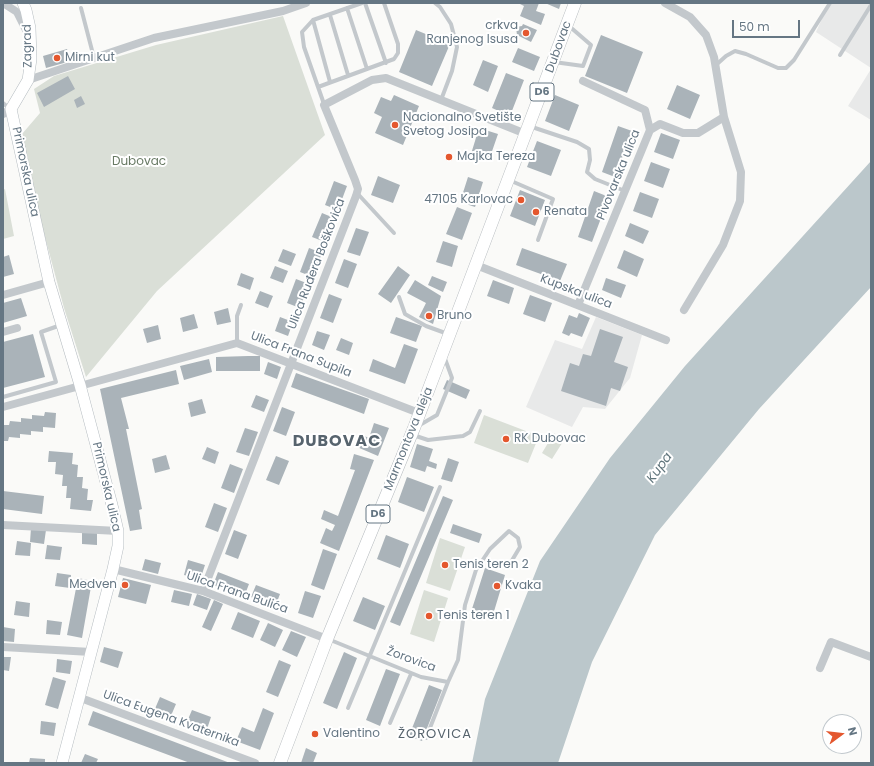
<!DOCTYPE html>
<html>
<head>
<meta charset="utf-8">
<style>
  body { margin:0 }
  #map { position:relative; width:874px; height:766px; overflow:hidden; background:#fafaf8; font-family:Poppins,sans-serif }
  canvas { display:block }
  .frame { position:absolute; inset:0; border:4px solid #657683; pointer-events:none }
  .north { position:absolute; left:822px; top:714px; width:40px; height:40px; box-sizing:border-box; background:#fff; border:1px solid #c1c8cd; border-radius:50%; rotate:75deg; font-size:11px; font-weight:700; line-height:16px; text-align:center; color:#657683 }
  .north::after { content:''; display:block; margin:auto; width:14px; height:18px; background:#e4572e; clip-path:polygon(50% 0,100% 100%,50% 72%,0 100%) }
  .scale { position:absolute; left:732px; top:20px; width:68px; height:18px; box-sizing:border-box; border:2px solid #657683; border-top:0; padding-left:5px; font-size:12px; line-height:14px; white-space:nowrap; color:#657683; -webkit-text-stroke:3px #fff; paint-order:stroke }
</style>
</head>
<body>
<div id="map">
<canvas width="874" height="766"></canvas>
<div class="frame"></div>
<div class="north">N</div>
<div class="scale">50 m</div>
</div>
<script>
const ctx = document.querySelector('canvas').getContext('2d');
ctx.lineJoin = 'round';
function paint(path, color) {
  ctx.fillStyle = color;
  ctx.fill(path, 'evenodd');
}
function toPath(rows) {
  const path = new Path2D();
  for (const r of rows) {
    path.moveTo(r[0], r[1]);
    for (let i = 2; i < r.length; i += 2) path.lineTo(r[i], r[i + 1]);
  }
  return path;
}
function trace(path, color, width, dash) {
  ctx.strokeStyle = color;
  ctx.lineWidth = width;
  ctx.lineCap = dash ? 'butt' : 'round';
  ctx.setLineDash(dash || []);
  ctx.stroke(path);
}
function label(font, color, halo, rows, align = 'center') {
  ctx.font = font + ' Poppins,sans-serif';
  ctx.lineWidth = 4;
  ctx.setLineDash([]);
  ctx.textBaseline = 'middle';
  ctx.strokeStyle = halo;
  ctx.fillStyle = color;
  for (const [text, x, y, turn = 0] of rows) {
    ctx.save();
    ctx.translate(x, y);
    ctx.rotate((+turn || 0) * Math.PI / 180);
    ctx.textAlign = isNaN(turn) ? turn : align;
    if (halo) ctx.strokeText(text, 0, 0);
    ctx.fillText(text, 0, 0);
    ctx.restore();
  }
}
paint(toPath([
  [829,3,871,3,871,68,816,32],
  [871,69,871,120,848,106],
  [596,317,642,335,630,378,605,409,583,407,572,427,526,407,555,340,582,349]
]), '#e8e9e9');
paint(toPath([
  [283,16,325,135,157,291,86,377,64,308,38,211,22,134,40,113,34,89,54,76,156,45],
  [5,189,14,236,3,239,3,190],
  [484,415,539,436,528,463,474,443],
  [554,433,564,440,552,459,542,453],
  [440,538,465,547,450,591,426,583],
  [424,590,448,598,434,642,410,634]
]), '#dadfd7');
paint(toPath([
  [871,161,871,287,759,409,655,535,592,662,558,763,472,763,485,699,540,561,610,458,685,366]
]), '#bbc7cb');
paint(toPath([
  [518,3,539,3,536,11,545,14,541,25,520,16,524,6],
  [545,3,561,3,559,9],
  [523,24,537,30,531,42,517,35,516,27,522,26],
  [416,30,450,44,432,86,399,72],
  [601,35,643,52,627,93,585,76],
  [518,48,540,57,534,71,512,62],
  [67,49,71,61,46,68,43,56],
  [483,60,498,66,488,92,473,85],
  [506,73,524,80,510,116,492,108],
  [68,76,75,89,44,107,37,93],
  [677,85,700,95,690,119,667,109],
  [394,95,419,106,403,145,375,133,382,117,374,113,381,97,391,101],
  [555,95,579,105,569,131,545,121],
  [81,96,85,104,77,108,74,100],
  [618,126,632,131,615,177,602,172],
  [479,128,498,134,489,160,471,154],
  [661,133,680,140,673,159,654,152],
  [537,141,561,150,551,176,527,167],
  [651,162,670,169,663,188,644,181],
  [378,176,400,185,393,203,371,195],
  [468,177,483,182,475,207,460,202],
  [334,181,347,186,338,210,325,205],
  [520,190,545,200,535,226,510,216],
  [594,191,609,197,592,242,578,237],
  [640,192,659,199,652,218,633,211],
  [457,207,472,213,462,240,446,234],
  [322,213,334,218,325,242,312,237],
  [630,223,649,231,643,244,625,236],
  [356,228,369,232,360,256,347,252],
  [443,241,458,246,452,267,436,262],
  [309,248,322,253,313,277,300,272],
  [522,248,567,264,560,281,516,265],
  [283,249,296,254,291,266,278,261],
  [624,250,644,259,637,277,617,268],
  [9,255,14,274,3,277,3,257],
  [344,259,357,264,348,288,335,283],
  [275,266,288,271,283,283,270,278],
  [398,266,410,275,391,303,378,294],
  [241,273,254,278,250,290,237,285],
  [432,276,447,282,443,292,428,285],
  [606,278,626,285,621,298,602,290],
  [296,279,309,284,300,308,287,303],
  [415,280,441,296,433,324,419,317,426,303,407,293],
  [493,280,514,288,509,304,487,296],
  [260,291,273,296,268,308,255,303],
  [329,294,342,299,333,323,320,318],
  [530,295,552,303,545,322,523,314],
  [21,298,27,316,3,323,3,303],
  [228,308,231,322,217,325,214,312],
  [579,313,590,318,582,337,571,333,569,336,562,333,569,315,577,318],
  [194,314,198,328,183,332,180,318],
  [280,317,293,322,288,336,275,331],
  [396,317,422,326,416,342,390,333],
  [158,325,161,339,147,343,143,329],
  [600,329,623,337,614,362,628,367,620,391,611,388,606,406,561,391,570,363,579,366,583,354,591,356],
  [317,331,330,335,324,350,312,345],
  [33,334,45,377,3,388,3,342],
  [341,338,353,343,349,355,336,350],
  [404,344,418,349,405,384,369,371,373,359,395,368],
  [248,356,260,356,260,371,216,371,216,357],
  [209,359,212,372,184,380,180,366],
  [268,362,281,367,277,379,264,374],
  [176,370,179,384,121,398,129,429,126,429,142,509,139,510,142,529,130,531,100,389],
  [296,373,369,399,364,414,291,387],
  [447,380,470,390,466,399,443,389],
  [256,395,269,400,264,412,251,407],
  [202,399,206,413,191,417,188,403],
  [282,407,295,412,286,436,273,431],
  [45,412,56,413,55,428,43,427,43,432,31,431,31,435,20,434,20,438,9,437,8,441,3,441,3,425,9,425,10,421,21,422,21,418,32,419,32,415,44,416],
  [374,423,389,428,378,456,357,447,362,435,369,438],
  [245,428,258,432,249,456,236,452],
  [417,444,433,449,429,461,437,464,436,469,427,466,425,472,410,467],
  [207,447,219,452,215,464,202,459],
  [49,451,73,453,72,464,78,465,77,477,83,477,82,488,88,489,87,500,93,500,91,511,70,509,71,498,66,498,67,486,62,486,63,475,55,474,56,462,48,462],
  [354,454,374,460,339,551,320,543,326,528,332,531,335,525,321,519,324,510,338,516,355,470,350,469],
  [166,455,170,469,155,473,152,459],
  [276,456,289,461,279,485,266,480],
  [448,458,459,462,452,482,441,479],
  [230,464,243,469,234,493,221,488],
  [407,477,434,487,424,512,398,502],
  [3,491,44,496,42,514,3,509],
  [443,496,453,500,400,626,390,622],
  [214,503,227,508,218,532,205,527],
  [453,524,482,534,479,543,450,533],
  [31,528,46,530,44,544,30,542],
  [234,530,247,535,238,559,225,554],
  [82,533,97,533,97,545,82,544],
  [386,535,409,544,400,568,377,559],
  [17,541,31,543,30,556,15,555],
  [47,545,62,547,60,560,45,559],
  [323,549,337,554,324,590,311,585],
  [145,559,161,563,158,574,142,570],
  [188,560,205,565,200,580,184,575],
  [485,568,505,575,492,618,471,612],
  [218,572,249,584,244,597,213,585],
  [57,573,71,575,70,588,55,586],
  [78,578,92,581,82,638,67,635],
  [123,578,151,585,146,604,118,597],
  [256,585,280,594,275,607,251,597],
  [174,590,192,594,189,606,171,602],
  [305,591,321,596,313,618,298,613],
  [197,594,211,599,207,610,193,605],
  [363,597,385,606,375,630,353,621],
  [214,600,223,604,211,631,202,627],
  [16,601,30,603,29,617,14,615],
  [238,612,260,621,253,638,231,629],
  [47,620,62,622,60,635,46,634],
  [268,623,283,630,275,647,260,640],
  [3,627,15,629,14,642,3,641],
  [291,631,306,637,297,657,282,650],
  [104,647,123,652,118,668,100,662],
  [344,652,357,658,337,709,323,703],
  [3,657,11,657,9,671,3,670],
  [57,659,72,661,70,674,56,672],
  [279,660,291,665,278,697,266,692],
  [386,669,400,674,380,726,366,720],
  [53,677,66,681,58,709,45,705],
  [429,685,442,690,422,741,409,736],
  [160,697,176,704,170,718,154,711],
  [263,708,274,713,260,750,236,741,242,727,254,732],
  [192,710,211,717,206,732,186,724],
  [93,711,230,763,190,763,88,725],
  [41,721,56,723,54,736,40,734],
  [306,748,317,753,313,763,301,763],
  [85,754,98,759,96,763,81,763],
  [30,758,45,759,45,763,29,763]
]), '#aab3b9');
const secondary = toPath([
  [23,3,26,10,30,28,31,59,28,80,11,109,49,282,80,385,112,505,118,531,118,546,113,569,62,763]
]);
const primary = toPath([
  [280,763,327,639,414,428,575,3]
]);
trace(secondary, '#b3babf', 12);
trace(primary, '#b5babe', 13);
trace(toPath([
  [365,3,386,63],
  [435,3,440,7,451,24,457,47,452,71,441,100],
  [81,8,94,58],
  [347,8,367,69],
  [330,15,348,75],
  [313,20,330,82],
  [840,55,871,5],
  [554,62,583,66,591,45,569,26],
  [716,65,726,56,735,51,746,54,778,68,786,68,794,60,830,3],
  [318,87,394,59,398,53,398,44,384,3],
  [3,103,10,109],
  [324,104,304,47,302,32,313,20,362,3],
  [529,126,577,142,589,149,590,160,587,172,595,179,625,191],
  [509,180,553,199,538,240],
  [357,193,394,233],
  [399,297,405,314,426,326,448,334],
  [237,343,237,316,241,305],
  [3,397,56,382,41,332,61,325],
  [418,426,437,415,452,378,444,356],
  [413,435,428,440,463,436,470,432,480,411],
  [328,639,421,677,448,682,458,660,465,605,476,570,490,549,509,531,518,538,520,547,508,567],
  [348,708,440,487],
  [390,723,411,674],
  [426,738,448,682]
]), '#c3c8cc', 4);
trace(toPath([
  [3,3,17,12,29,36],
  [665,3,690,17,706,35,714,57,724,117,741,172,740,201,723,245,684,310],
  [28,80,154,38,283,11,306,3],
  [583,81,645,110,650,130],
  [3,114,11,109],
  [476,265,666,340],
  [3,295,49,282],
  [578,305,650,130,660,124,683,133,698,133,724,117],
  [3,332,17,328],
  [3,407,237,343,419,413],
  [3,525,118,531],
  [113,569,203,591,327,639],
  [203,591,356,196,358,189,355,180,324,105,372,80,386,78,526,134],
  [3,647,91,652],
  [820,668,831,642,871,657],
  [78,697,255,763]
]), '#c3c8cc', 8);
trace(secondary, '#fff', 11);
trace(primary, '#fff', 12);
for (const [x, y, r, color] of [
  [526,33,4,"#e4572e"],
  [57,58,4,"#e4572e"],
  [395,125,4,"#e4572e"],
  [449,157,4,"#e4572e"],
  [521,200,4,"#e4572e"],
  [536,212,4,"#e4572e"],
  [429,316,4,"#e4572e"],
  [506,439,4,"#e4572e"],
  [445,565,4,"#e4572e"],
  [125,585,4,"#e4572e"],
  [497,586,4,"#e4572e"],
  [429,616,4,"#e4572e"],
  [315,734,4,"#e4572e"]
]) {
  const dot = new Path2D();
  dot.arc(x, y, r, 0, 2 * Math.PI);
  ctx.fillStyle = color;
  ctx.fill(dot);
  trace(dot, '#fff', 1.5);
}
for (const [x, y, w] of [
  [542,92,24],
  [378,514,24]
]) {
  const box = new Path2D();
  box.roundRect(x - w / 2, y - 9, w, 18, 3);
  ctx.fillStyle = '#fff';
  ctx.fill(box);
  trace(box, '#657683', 1);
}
label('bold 11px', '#657683', null, [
  ["D6",542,92],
  ["D6",378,514]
]);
label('12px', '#657683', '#fff', [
  ["crkva",518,26,"right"],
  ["Ranjenog Isusa",518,40,"right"],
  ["Mirni kut",65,58],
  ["Nacionalno Svetište",403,118],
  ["Svetog Josipa",403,132],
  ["Majka Tereza",457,157],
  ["47105 Karlovac",513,200,"right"],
  ["Renata",544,212],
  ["Bruno",437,316],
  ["RK Dubovac",514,439],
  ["Tenis teren 2",453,565],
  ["Medven",117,585,"right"],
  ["Kvaka",505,586],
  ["Tenis teren 1",437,616],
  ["Valentino",323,734]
], 'left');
label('12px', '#657683', '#fff', [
  ["Zagrad",28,46,-91],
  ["Dubovac",559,47,-70],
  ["Primorska ulica",25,172,78],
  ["Pivovarska ulica",619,175,-68],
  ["Ulica Ruđera Boškovića",317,264,-69],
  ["Kupska ulica",576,292,21],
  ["Ulica Frana Supila",301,355,21],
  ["Marmontova aleja",409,439,-68],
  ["Primorska ulica",106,487,77],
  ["Ulica Frana Bulića",237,593,19],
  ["Žorovica",411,660,20],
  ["Ulica Eugena Kvaternika",171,719,20]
]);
label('12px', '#687a64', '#fff', [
  ["Dubovac",139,162]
]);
label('italic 13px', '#60757c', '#fff', [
  ["Kupa",660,468,-54]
]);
ctx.letterSpacing = '1px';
label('13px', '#57646e', '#fff', [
  ["ŽOROVICA",435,735]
]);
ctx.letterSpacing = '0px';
ctx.letterSpacing = '1px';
label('bold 16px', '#57646e', '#fff', [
  ["DUBOVAC",337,442]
]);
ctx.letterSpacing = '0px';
</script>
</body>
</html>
